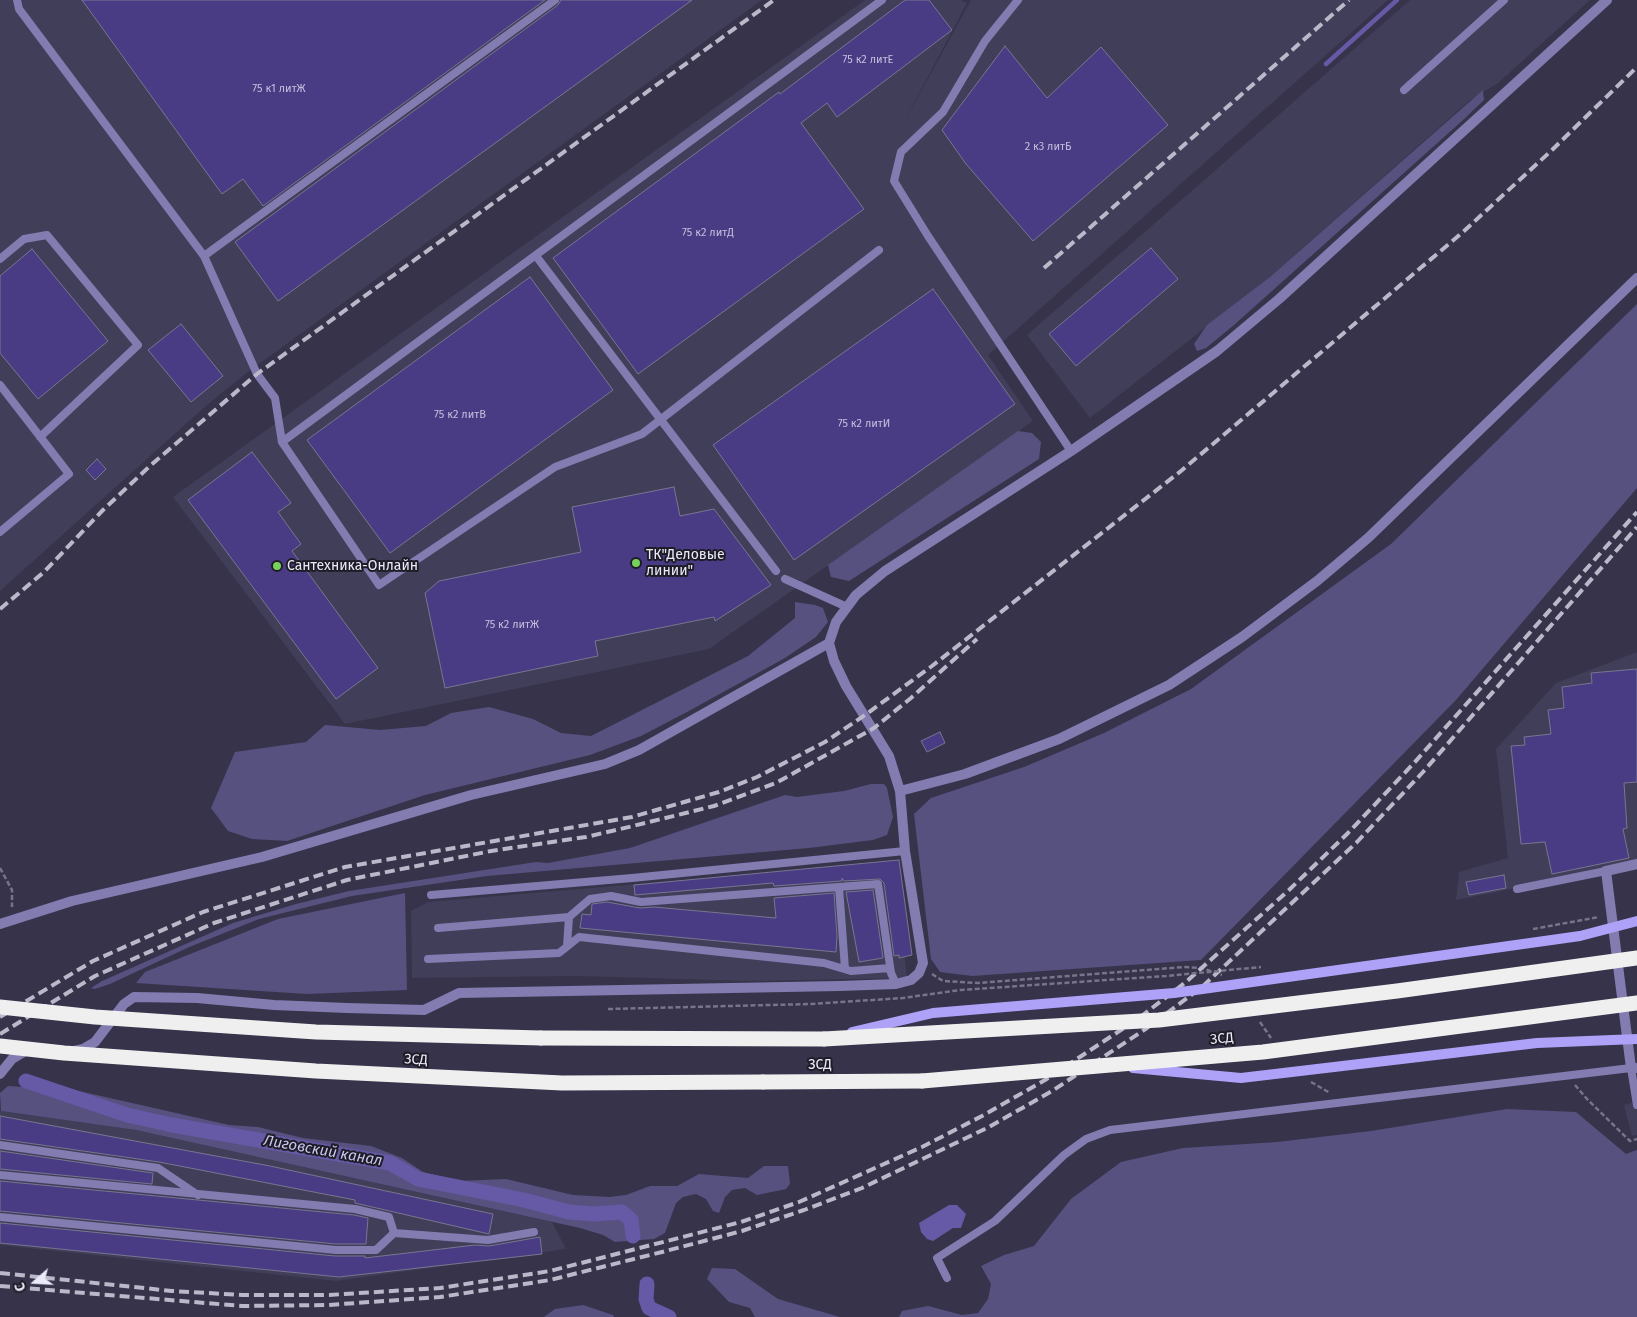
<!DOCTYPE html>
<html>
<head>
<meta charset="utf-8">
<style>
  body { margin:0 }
  #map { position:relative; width:1637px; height:1317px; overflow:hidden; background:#36334a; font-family:"Fira Sans",sans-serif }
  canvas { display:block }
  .north { position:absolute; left:10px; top:1257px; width:50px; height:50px; -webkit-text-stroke:4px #1e1d27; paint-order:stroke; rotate:251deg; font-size:14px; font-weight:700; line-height:20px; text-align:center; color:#ebeaf9 }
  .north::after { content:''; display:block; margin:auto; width:18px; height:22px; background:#ebeaf9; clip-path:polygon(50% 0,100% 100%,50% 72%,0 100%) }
</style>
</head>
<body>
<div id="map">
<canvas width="1637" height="1317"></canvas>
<div class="north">С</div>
</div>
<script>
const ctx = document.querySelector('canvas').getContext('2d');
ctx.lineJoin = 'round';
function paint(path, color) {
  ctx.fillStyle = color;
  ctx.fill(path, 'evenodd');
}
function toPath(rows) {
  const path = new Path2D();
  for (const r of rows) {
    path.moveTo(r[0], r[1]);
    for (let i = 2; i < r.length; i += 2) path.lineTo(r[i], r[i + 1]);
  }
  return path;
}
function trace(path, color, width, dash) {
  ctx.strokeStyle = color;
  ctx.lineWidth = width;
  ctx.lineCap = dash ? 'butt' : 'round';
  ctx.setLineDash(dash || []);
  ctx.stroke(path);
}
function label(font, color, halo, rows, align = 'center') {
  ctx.font = font + ' "Fira Sans",sans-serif';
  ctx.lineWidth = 4;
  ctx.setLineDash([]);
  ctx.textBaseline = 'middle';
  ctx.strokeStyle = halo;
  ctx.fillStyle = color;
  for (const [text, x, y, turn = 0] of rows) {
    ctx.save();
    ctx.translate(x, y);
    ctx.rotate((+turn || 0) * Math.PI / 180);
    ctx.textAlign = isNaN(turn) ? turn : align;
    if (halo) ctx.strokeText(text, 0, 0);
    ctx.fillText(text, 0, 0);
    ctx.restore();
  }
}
paint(toPath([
  [0,0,762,0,245,374,207,405,0,591],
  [865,0,961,0,967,3,901,128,971,0,1388,0,988,355,1033,421,709,649,345,724,173,497],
  [1410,0,1590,0,1498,83,1470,100,1270,277,1090,418,1027,335],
  [1637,652,1637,864,1456,900,1459,872,1508,858,1496,749,1556,683],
  [895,862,907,978,750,981,578,976,412,978,411,911,428,902],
  [1637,1101,1637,1135,1632,1136,1624,1105],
  [0,1111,136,1130,552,1222,566,1249,336,1281,0,1245]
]), '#413e5a');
paint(toPath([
  [1483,90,1484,100,1462,121,1234,325,1206,348,1197,351,1194,344,1207,325,1270,277],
  [1637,304,1637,488,1456,700,1201,960,972,976,940,972,931,959,914,814,931,798,1024,767,1104,733,1191,689,1391,544],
  [1018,431,1032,433,1041,442,1039,459,849,581,831,577,828,565],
  [795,602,815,605,823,608,828,622,816,637,785,658,687,712,641,736,590,755,425,795,287,841,252,839,228,831,211,808,235,752,306,742,325,725,380,730,426,726,451,713,489,707,533,719,561,733,591,736,748,656,795,618],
  [871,784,884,784,887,788,893,817,887,835,873,840,809,848,487,876,352,896,259,919,187,948,110,984,95,989,91,988,102,981,233,923,296,904,349,891,536,862,548,863,630,848,785,795,797,797,844,791],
  [405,893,407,990,307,994,136,983,145,972,278,919],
  [8,1086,79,1091,229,1125,258,1127,303,1138,371,1146,402,1158,423,1172,460,1181,506,1179,573,1195,609,1197,626,1195,650,1186,677,1186,699,1174,748,1178,764,1166,788,1166,790,1184,786,1189,757,1195,745,1188,732,1190,725,1197,719,1213,713,1211,706,1199,696,1194,683,1197,676,1203,665,1233,654,1239,615,1242,603,1235,580,1228,136,1130,1,1111,0,1093],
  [1507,1109,1576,1112,1626,1154,1637,1150,1637,1317,899,1317,902,1311,928,1306,962,1315,978,1313,988,1299,991,1284,981,1266,1004,1255,1034,1246,1071,1199,1121,1162,1183,1148,1277,1142,1371,1131],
  [712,1268,735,1269,778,1299,840,1317,755,1317,750,1308,729,1302,707,1279],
  [583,1305,613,1315,614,1317,544,1317,555,1309]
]), '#575180');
paint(toPath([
  [949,1205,957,1205,966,1214,961,1228,953,1228,933,1241,927,1239,921,1232,919,1223]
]), '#6659a5');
trace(toPath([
  [1326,64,1397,0]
]), '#6659a5', 4.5);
trace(toPath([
  [26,1081,127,1115,172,1125,390,1163,418,1179,524,1200,569,1212,594,1214,622,1212,631,1220,633,1236],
  [647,1284,646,1299,649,1308,669,1317]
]), '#6659a5', 15);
const building = toPath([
  [82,0,545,0,263,206,243,179,222,194,82,0],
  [561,0,692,0,278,301,235,242,558,5,561,0],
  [905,0,929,0,952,30,837,117,827,103,801,123,864,209,638,374,553,258,779,92,780,94,905,0],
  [1005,46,1047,98,1101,47,1168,125,1033,241,966,164,942,130,1005,46],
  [1151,248,1178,279,1076,366,1049,334,1151,248],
  [32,249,108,341,38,399,0,353,0,276,32,249],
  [530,277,613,390,390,553,307,440,530,277],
  [933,289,1015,404,794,560,713,445,933,289],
  [181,324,223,376,191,402,148,350,181,324],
  [252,452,291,503,278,512,301,544,292,551,378,668,336,699,188,500,252,452],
  [97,459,106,469,95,480,86,470,97,459],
  [674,487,680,516,714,509,771,585,715,621,714,617,595,641,598,656,445,688,425,593,439,581,581,552,572,507,674,487],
  [1637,669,1637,782,1624,783,1627,828,1623,829,1629,858,1552,874,1545,842,1521,844,1511,746,1525,745,1524,737,1551,734,1548,710,1564,708,1562,687,1592,683,1591,673,1637,669],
  [940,732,945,743,927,752,921,741,940,732],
  [899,860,912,955,899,958,899,955,894,956,884,883,880,879,844,881,842,878,842,881,774,886,773,883,635,895,634,885,899,860],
  [1504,875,1506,888,1469,895,1466,882,1504,875],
  [873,890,883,958,859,962,846,892,873,890],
  [834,893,837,936,836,952,580,928,582,914,591,915,592,904,607,902,640,908,654,907,776,918,774,898,834,893],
  [0,1116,270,1166,493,1214,489,1234,355,1203,355,1200,159,1162,0,1139,0,1116],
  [0,1151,153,1173,152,1184,0,1169,0,1151],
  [0,1181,354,1215,368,1218,366,1244,336,1244,0,1211,0,1181],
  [0,1223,335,1256,365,1256,365,1258,475,1245,489,1246,540,1237,542,1254,339,1277,0,1243,0,1223]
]);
paint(building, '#4a3c84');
trace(building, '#787690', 1);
trace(toPath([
  [0,868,12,890,12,907],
  [932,974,943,981,978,983,1184,967,1202,968,1222,975],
  [1260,1022,1271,1038],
  [1311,1082,1330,1093],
  [1575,1085,1587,1099,1630,1141,1637,1139]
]), '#777589', 2.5, [5, 2.5]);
trace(toPath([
  [17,0,19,9,204,256],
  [555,0,204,256,257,374,275,398,282,442,379,585,555,467,642,434,879,250],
  [1018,0,985,41,943,112,901,152,894,181,928,236,1071,451],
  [1404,90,1504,0],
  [536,256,776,571],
  [0,259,24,239,47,235,138,345,40,437],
  [0,385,69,474,0,532],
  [282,442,882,0],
  [785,579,847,607],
  [839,887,845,969],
  [1517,889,1606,871],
  [431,895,632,878,905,851],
  [438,928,569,917,590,899,611,896,641,902,878,884,891,973,896,984],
  [567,946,569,917],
  [428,959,559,953,579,937,824,963,851,971,890,968],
  [0,1145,158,1168,198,1195],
  [0,1175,355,1209,389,1217,394,1233,376,1250,336,1250,0,1217],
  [394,1233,488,1240,534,1232],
  [947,1278,937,1258,995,1221,1064,1155,1086,1139,1110,1130,1631,1068,1637,1105]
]), '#827cb1', 8);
trace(toPath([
  [900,791,965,774,1059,739,1169,685,1242,637,1317,581,1368,538,1637,278],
  [1637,864,1606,871,1631,1068,1637,1068],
  [0,924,72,901,262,857,471,795,605,764,639,750,829,643],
  [74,1051,83,1049,95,1042,124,1004,134,997,197,998,274,1005,347,1008,424,1010,459,993,840,986,896,984,911,980,919,973,923,963,905,851,900,791,889,756,846,686,834,661,829,643,836,622,856,595,885,571,1071,451,1217,351,1279,299,1607,0],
  [0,1074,12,1059,27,1050]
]), '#827cb1', 10);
trace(toPath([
  [541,1038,824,1039],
  [763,1082,922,1081]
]), '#efefef', 15);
trace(toPath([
  [1044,268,1349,0],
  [0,609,44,572,103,510,151,465,257,374,774,0],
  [0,1017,93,961,203,912,345,867,632,817,719,792,757,777,825,742,865,715,932,666,1181,471,1463,232,1552,150,1637,67],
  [0,1034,95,976,214,923,347,880,491,851,586,837,633,826,714,806,776,783,874,728,911,698,977,639],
  [0,1273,172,1291,242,1295,329,1295,440,1288,550,1271,741,1222,799,1202,922,1147,982,1116,1045,1080,1139,1018,1186,982,1289,890,1348,833,1414,763,1637,512],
  [0,1286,242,1306,328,1305,440,1297,550,1280,662,1252,742,1231,804,1210,862,1188,989,1127,1052,1091,1147,1028,1202,987,1357,842,1423,772,1637,527]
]), '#bab9ca', 4, [10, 5]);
trace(toPath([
  [1533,929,1599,917],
  [608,1009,811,1004,903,998,960,990,1166,976,1261,967]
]), '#777589', 2.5, [5, 2.5]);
trace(toPath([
  [852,1032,933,1013,1174,993,1580,936,1637,921],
  [1133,1068,1241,1078,1537,1043,1637,1039]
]), '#ada2f7', 10);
trace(toPath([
  [0,1007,95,1017,316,1032,541,1038],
  [824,1039,1159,1020,1397,991,1637,958],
  [0,1046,64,1053,316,1071,562,1083,763,1082],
  [922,1081,1263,1052,1637,1003]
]), '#efefef', 15);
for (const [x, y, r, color] of [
  [636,563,5,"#76d25a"],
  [277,566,5,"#76d25a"]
]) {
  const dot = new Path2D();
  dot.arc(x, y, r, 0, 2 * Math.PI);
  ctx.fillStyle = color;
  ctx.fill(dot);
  trace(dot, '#1e1d27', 2);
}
label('11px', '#c3bedc', null, [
  ["75 к2 литЕ",868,60],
  ["75 к1 литЖ",279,89],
  ["2 к3 литБ",1048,147],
  ["75 к2 литД",708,233],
  ["75 к2 литВ",460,415],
  ["75 к2 литИ",864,424],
  ["75 к2 литЖ",512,625]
]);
label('14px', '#ebeaf9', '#1e1d27', [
  ["ТК\"Деловые",646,555],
  ["линии\"",646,571],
  ["Сантехника-Онлайн",287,566]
], 'left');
label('14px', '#ebeaf9', '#1e1d27', [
  ["ЗСД",1222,1039,-5],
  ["ЗСД",416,1060,3],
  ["ЗСД",820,1065]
]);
label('italic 15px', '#c9c6f0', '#1e1d27', [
  ["Лиговский канал",323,1151,10]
]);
</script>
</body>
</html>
